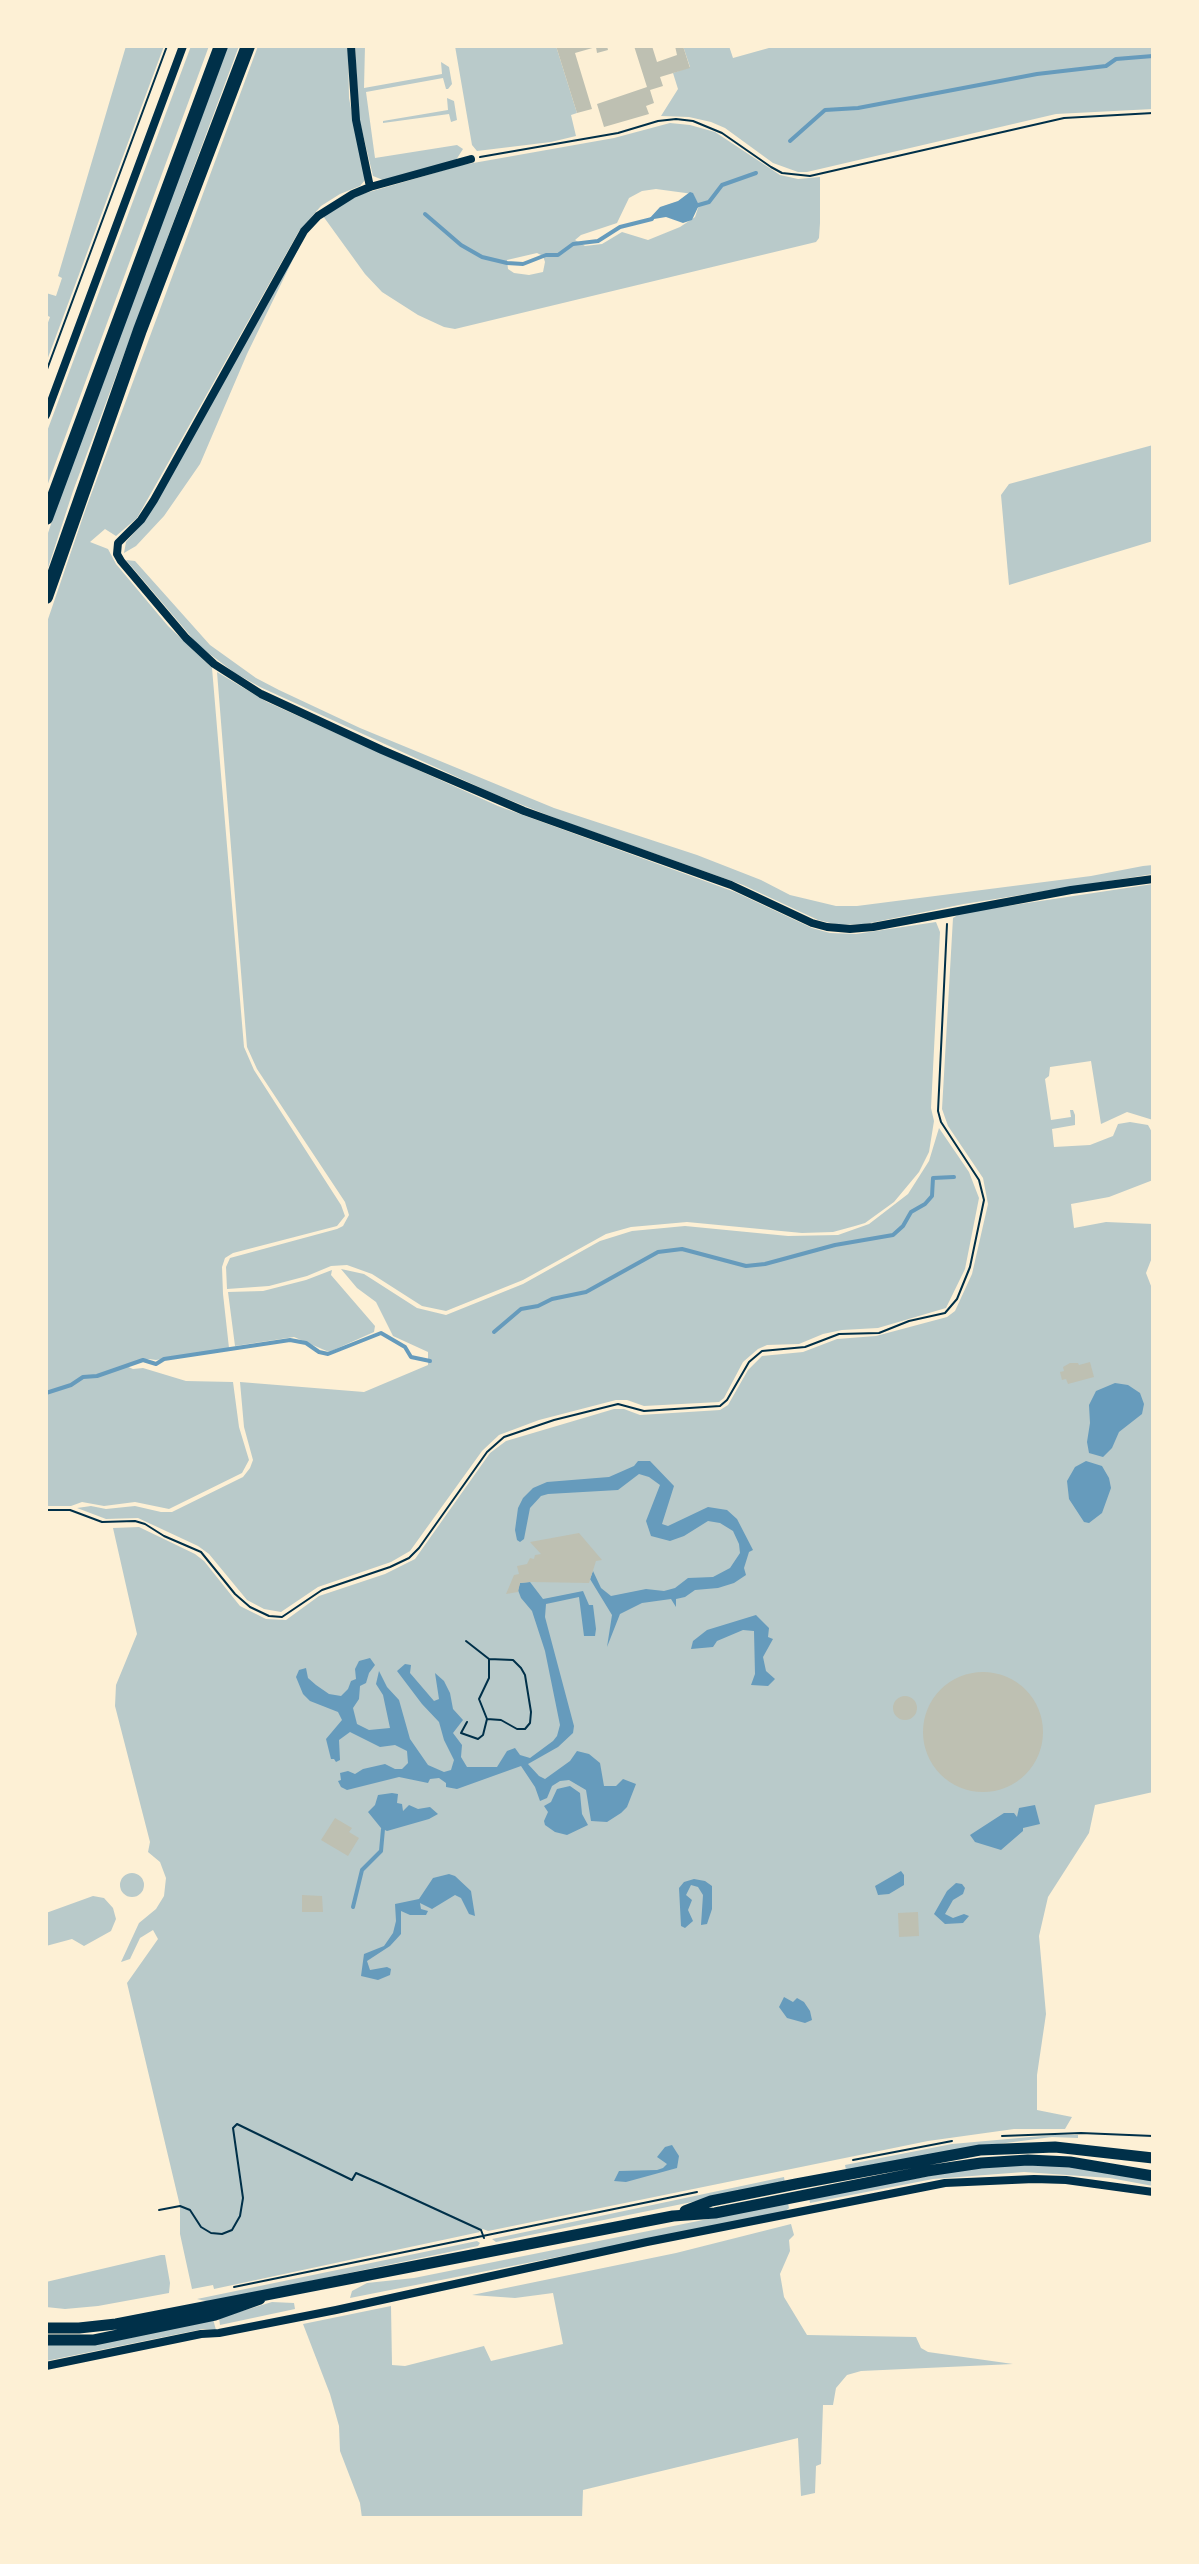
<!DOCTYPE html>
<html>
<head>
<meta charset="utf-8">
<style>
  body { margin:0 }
  #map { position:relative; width:1199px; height:2564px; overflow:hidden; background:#fdf0d5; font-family:"Source Sans 3",sans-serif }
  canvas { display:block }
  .frame { position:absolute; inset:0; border:48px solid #fdf0d5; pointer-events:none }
</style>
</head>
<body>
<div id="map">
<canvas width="1199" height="2564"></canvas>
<div class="frame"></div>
</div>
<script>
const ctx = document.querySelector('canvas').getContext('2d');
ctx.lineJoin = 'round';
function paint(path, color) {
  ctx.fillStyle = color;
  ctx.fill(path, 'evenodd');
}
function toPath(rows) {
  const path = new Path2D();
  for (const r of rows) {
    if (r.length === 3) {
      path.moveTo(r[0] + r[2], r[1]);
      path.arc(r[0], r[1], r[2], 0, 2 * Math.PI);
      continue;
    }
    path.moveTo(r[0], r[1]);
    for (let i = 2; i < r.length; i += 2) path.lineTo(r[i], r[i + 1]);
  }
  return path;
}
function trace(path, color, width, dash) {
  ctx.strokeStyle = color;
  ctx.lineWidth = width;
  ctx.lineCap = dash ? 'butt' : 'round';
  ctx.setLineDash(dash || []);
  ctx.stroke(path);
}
paint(toPath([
  [126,46,164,46,46,363,46,328,50,317,46,315,46,293,56,296,62,278,58,276],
  [191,46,209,46,46,489,46,434],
  [228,46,239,46,73,491,46,574,46,539,60,497],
  [258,46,348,46,349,98,365,180,360,186,340,194,321,206,299,231,137,518,116,536,105,529,90,542,108,549,116,564,168,626,212,668,244,1047,254,1070,341,1205,345,1216,337,1226,233,1253,225,1258,222,1267,223,1294,229,1348,156,1360,149,1359,126,1366,133,1369,143,1368,186,1381,233,1382,239,1427,249,1460,242,1473,169,1509,135,1502,104,1506,82,1502,71,1506,46,1506,46,625,86,508],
  [355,46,365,46,364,88,442,74,441,62,449,67,452,84,448,89,446,89,443,78,366,92,375,158,457,145,463,149,456,160,383,180,373,176,359,118],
  [455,46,556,46,577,113,571,115,576,136,551,142,477,151,472,145],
  [683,46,729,46,733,58,776,46,1153,46,1153,109,1056,114,807,172,798,172,773,163,725,128,711,122,689,117,661,116,678,89,673,73,690,67],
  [447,98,454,101,457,120,451,122,449,114,383,123,383,121,448,110],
  [670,123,690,125,715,132,780,175,798,179,820,177,820,223,819,238,816,242,455,329,444,327,418,315,382,292,365,274,323,216,359,195,462,165,614,138],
  [656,189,693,194,699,205,695,217,680,227,648,240,622,232,602,244,585,246,575,240,581,235,617,223,629,198,642,191],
  [537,253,543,256,545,262,543,272,529,275,514,273,508,269,507,260],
  [299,247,247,354,200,464,164,516,136,546,124,553,126,542,146,519],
  [1153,445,1153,541,1009,585,1001,495,1009,484],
  [126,560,135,561,210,645,256,678,279,690,360,728,554,808,697,855,761,880,790,895,836,906,857,906,1091,876,1143,866,1153,865,1153,874,964,904,865,924,839,925,818,920,743,885,560,820,492,793,260,687,235,673,199,646],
  [217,672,267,702,498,806,735,892,812,928,830,933,856,934,936,922,940,932,931,1108,934,1121,929,1152,919,1172,894,1202,865,1223,855,1226,833,1232,802,1233,687,1222,631,1227,606,1234,523,1280,446,1311,422,1306,372,1274,347,1265,331,1266,307,1276,269,1286,227,1289,226,1267,230,1258,337,1229,343,1226,349,1215,345,1202,257,1069,247,1047],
  [1153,884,1153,1120,1127,1112,1101,1124,1091,1061,1050,1067,1049,1076,1045,1079,1051,1120,1071,1117,1070,1110,1073,1110,1075,1115,1075,1125,1052,1129,1054,1147,1090,1145,1113,1136,1118,1124,1130,1122,1148,1125,1153,1134,1153,1180,1109,1197,1071,1204,1074,1228,1106,1222,1153,1224,1153,1255,1146,1273,1153,1291,1153,1792,1095,1805,1089,1833,1048,1897,1039,1936,1046,2014,1037,2075,1037,2110,1072,2117,1065,2129,1014,2129,928,2141,488,2231,483,2229,479,2231,480,2232,214,2289,213,2285,192,2289,180,2234,180,2206,127,1983,158,1939,153,1930,140,1938,130,1959,121,1962,139,1923,156,1909,164,1896,166,1878,160,1862,148,1852,150,1842,115,1706,116,1685,137,1634,113,1528,139,1527,195,1554,204,1561,240,1606,266,1619,286,1620,319,1596,385,1574,415,1559,490,1453,506,1441,614,1409,624,1409,640,1415,720,1410,728,1405,748,1370,762,1356,803,1352,837,1339,876,1336,947,1317,955,1311,972,1274,988,1204,983,1178,948,1126,942,1109,953,918,961,913],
  [939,1128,969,1172,979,1198,965,1269,946,1308,878,1328,842,1330,823,1334,799,1344,767,1345,758,1349,743,1362,724,1398,719,1402,644,1406,627,1400,616,1400,539,1420,499,1435,482,1451,410,1551,391,1562,318,1587,281,1612,264,1609,247,1600,209,1554,198,1546,138,1518,106,1519,77,1508,91,1506,106,1509,135,1506,161,1512,172,1512,243,1477,250,1468,253,1460,244,1427,240,1382,364,1392,428,1365,428,1352,393,1336,376,1302,357,1288,341,1269,364,1274,417,1308,446,1315,523,1284,600,1241,632,1231,685,1226,788,1236,838,1235,869,1224,908,1194,929,1161],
  [332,1270,331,1275,375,1326,374,1332,329,1352,294,1337,235,1346,228,1292,263,1291,306,1280],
  [132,1885,12],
  [93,1896,104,1898,113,1908,116,1919,111,1931,84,1946,72,1939,46,1946,46,1913],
  [1053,2135,1078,2135,1078,2138,1052,2137,967,2148,846,2170,845,2165,952,2144],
  [1053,2164,1153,2180,1153,2186,1110,2178,1024,2172,933,2179,810,2203,809,2198,979,2167],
  [784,2177,785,2183,496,2242,492,2239],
  [788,2203,789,2208,785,2212,350,2298,352,2291,367,2283,414,2278],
  [791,2224,794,2235,789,2240,790,2251,780,2274,784,2297,807,2335,916,2337,921,2348,928,2352,1013,2364,861,2371,847,2375,836,2388,833,2405,823,2405,821,2464,816,2466,815,2493,801,2496,798,2438,583,2490,582,2518,362,2518,360,2503,340,2451,339,2426,330,2394,303,2324,391,2306,392,2365,405,2366,484,2346,491,2361,563,2344,553,2293,515,2298,472,2295,676,2253],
  [477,2241,480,2243,478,2246,210,2302,197,2299],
  [161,2255,165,2255,170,2283,169,2293,98,2306,65,2309,46,2307,46,2282],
  [272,2302,294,2303,295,2309,220,2325,219,2318],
  [213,2319,216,2330,203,2329,46,2361,46,2345]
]), '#b9caca');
paint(toPath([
  [690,192,693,193,699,205,692,220,683,223,666,217,648,220,660,207,678,201],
  [1115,1383,1128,1385,1140,1393,1144,1404,1142,1414,1119,1432,1112,1448,1103,1457,1089,1453,1087,1442,1090,1423,1089,1405,1096,1391],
  [638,1461,650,1461,674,1486,662,1524,668,1526,708,1507,727,1510,737,1519,753,1550,749,1552,744,1568,746,1575,734,1583,718,1588,695,1590,685,1597,676,1599,676,1607,671,1599,642,1603,620,1614,607,1647,612,1615,590,1579,593,1571,601,1588,611,1596,646,1589,664,1591,675,1588,688,1578,713,1577,730,1568,740,1553,739,1544,733,1531,720,1523,708,1521,684,1536,670,1541,651,1536,646,1521,660,1485,649,1477,639,1474,618,1490,548,1494,541,1496,530,1508,524,1539,520,1542,517,1540,515,1530,518,1508,523,1498,533,1488,547,1482,609,1477,634,1466],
  [1086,1461,1102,1466,1109,1478,1111,1488,1102,1513,1089,1523,1084,1522,1069,1499,1067,1481,1075,1467],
  [530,1582,543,1599,583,1591,589,1605,593,1605,596,1629,595,1636,584,1636,579,1597,546,1604,545,1617,574,1726,573,1733,558,1747,528,1764,539,1776,545,1779,570,1761,577,1751,589,1754,600,1763,604,1786,616,1786,623,1779,636,1784,627,1807,621,1813,607,1822,591,1821,586,1790,569,1780,560,1781,552,1786,547,1798,540,1801,535,1787,521,1766,457,1789,446,1787,446,1783,439,1778,430,1779,428,1783,399,1777,347,1790,341,1787,338,1781,341,1780,340,1773,348,1771,355,1774,363,1769,385,1764,395,1769,402,1769,408,1763,407,1751,395,1745,380,1747,350,1732,339,1740,340,1760,336,1762,334,1759,331,1759,326,1739,342,1720,338,1712,310,1701,303,1694,296,1677,299,1670,306,1668,308,1678,316,1685,329,1694,341,1696,348,1689,351,1681,356,1679,355,1669,359,1661,370,1658,375,1665,369,1673,366,1683,360,1686,359,1699,353,1708,357,1724,369,1730,390,1728,383,1695,376,1684,379,1671,387,1687,399,1700,410,1739,428,1765,444,1772,451,1770,454,1760,444,1740,439,1722,422,1704,397,1671,405,1664,411,1665,410,1673,434,1701,439,1699,435,1673,444,1681,450,1693,453,1709,463,1720,453,1733,462,1745,461,1757,467,1767,497,1767,507,1751,515,1748,520,1755,530,1758,553,1741,557,1736,560,1725,545,1651,532,1611,521,1598,518,1590,520,1583],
  [756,1615,769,1628,768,1637,773,1639,763,1657,766,1671,775,1679,768,1686,751,1685,755,1674,754,1631,743,1630,717,1641,713,1647,691,1649,693,1641,707,1630],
  [570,1786,580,1793,582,1814,588,1825,567,1835,555,1832,545,1825,544,1821,548,1812,544,1806,551,1802,557,1789],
  [392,1793,398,1794,397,1803,402,1804,403,1811,409,1805,418,1809,430,1807,438,1814,429,1819,387,1831,381,1828,368,1812,375,1805,378,1795],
  [1035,1805,1040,1824,1023,1828,1023,1831,1001,1850,975,1842,970,1835,1004,1813,1014,1813,1017,1817,1019,1808],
  [901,1871,904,1875,904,1885,889,1894,878,1895,875,1886],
  [449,1874,455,1876,471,1891,475,1916,469,1914,461,1898,455,1895,432,1909,420,1903,421,1909,428,1911,426,1915,410,1915,401,1911,401,1934,390,1946,367,1961,370,1970,387,1967,391,1969,390,1975,378,1980,361,1976,364,1954,384,1946,393,1933,396,1921,395,1904,419,1899,433,1878],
  [694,1879,705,1881,712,1886,712,1909,707,1924,701,1925,703,1895,698,1887,691,1885,686,1895,692,1900,688,1910,693,1921,685,1928,681,1926,679,1888,684,1882],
  [956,1883,962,1884,965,1888,963,1894,953,1900,945,1914,953,1918,964,1914,969,1916,963,1923,945,1924,934,1914,947,1891],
  [784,1997,793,2002,797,1998,804,2002,810,2011,812,2020,805,2023,787,2018,779,2007],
  [672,2145,679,2156,677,2168,626,2182,614,2181,619,2171,657,2170,663,2168,667,2164,657,2157,665,2147]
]), '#669bbc');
trace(toPath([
  [790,141,825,110,858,108,1037,74,1106,66,1116,59,1153,56],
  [695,206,709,202,722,185,756,173],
  [425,214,461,245,482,257,507,263,523,264,546,255,558,255,573,244,598,241,620,227,652,219],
  [494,1332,521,1309,538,1306,552,1299,586,1292,658,1252,682,1249,746,1266,765,1264,835,1245,893,1235,903,1226,911,1212,925,1204,932,1196,933,1178,954,1177],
  [46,1393,71,1385,83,1377,97,1376,143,1360,156,1364,164,1359,290,1340,306,1343,319,1352,328,1354,381,1333,405,1347,411,1357,430,1361],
  [353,1907,362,1870,381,1851,383,1829]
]), '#669bbc', 4);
paint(toPath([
  [556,46,607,46,608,50,597,53,596,47,575,53,592,109,577,113],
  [634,46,652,46,657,62,677,55,675,46,683,46,690,68,660,77,663,86,650,90,654,103,646,106,649,114,604,127,597,104,647,87],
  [1090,1362,1094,1377,1068,1384,1066,1379,1062,1380,1060,1372,1064,1371,1063,1367,1070,1363,1078,1363,1079,1365],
  [579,1533,602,1560,596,1561,589,1583,530,1582,520,1583,518,1592,506,1594,514,1575,519,1574,517,1566,527,1564,530,1558,534,1559,535,1555,541,1554,530,1542],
  [983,1732,60],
  [905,1708,12],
  [335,1818,352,1828,349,1832,359,1838,348,1856,321,1840],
  [302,1895,322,1896,323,1912,302,1912],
  [918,1912,919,1936,899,1937,898,1913]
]), '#bec0b2');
trace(toPath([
  [480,157,618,133,658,121,676,119,693,121,722,133,771,167,782,173,810,176,1064,118,1153,113],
  [46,372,167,46],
  [46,1510,70,1510,102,1522,135,1521,145,1524,164,1536,201,1552,235,1594,250,1607,269,1616,282,1617,322,1590,390,1567,409,1558,419,1548,487,1452,504,1437,554,1420,618,1404,644,1411,720,1406,727,1400,749,1362,762,1351,805,1347,839,1334,879,1333,909,1321,945,1313,957,1299,970,1267,984,1200,979,1180,941,1122,938,1111,947,924],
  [466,1641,489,1659,513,1660,521,1668,525,1675,531,1712,530,1723,525,1729,517,1729,501,1720,487,1719,479,1699,489,1678,489,1659],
  [467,1722,461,1733,478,1739,483,1735,487,1719],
  [1002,2136,1081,2133,1153,2136],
  [853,2160,952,2141],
  [159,2210,180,2206,190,2210,201,2227,211,2233,222,2234,232,2230,240,2216,243,2198,233,2128,237,2124,352,2180,356,2173,381,2184,481,2230,484,2238],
  [234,2287,697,2192]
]), '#003049', 2);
trace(toPath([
  [351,46,356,120,370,187],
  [471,159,370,187,353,194,318,216,304,231,154,500,141,520,118,543,117,554,121,561,186,638,214,664,261,694,382,750,524,811,731,885,812,923,827,927,850,929,873,927,1071,890,1153,879],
  [46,415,183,46],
  [46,2366,201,2334,219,2333,336,2310,647,2242,945,2183,1034,2179,1066,2180,1153,2192]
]), '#003049', 8);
trace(toPath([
  [685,2211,711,2201,796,2184,980,2150,1055,2147,1153,2158],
  [46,2328,79,2328,116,2324,673,2216,715,2213,927,2171,981,2163,1028,2160,1070,2162,1153,2176],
  [46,2340,94,2340,215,2315,260,2299]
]), '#003049', 11);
trace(toPath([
  [46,518,221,46],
  [46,597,140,330,248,46]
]), '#003049', 14);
</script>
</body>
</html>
